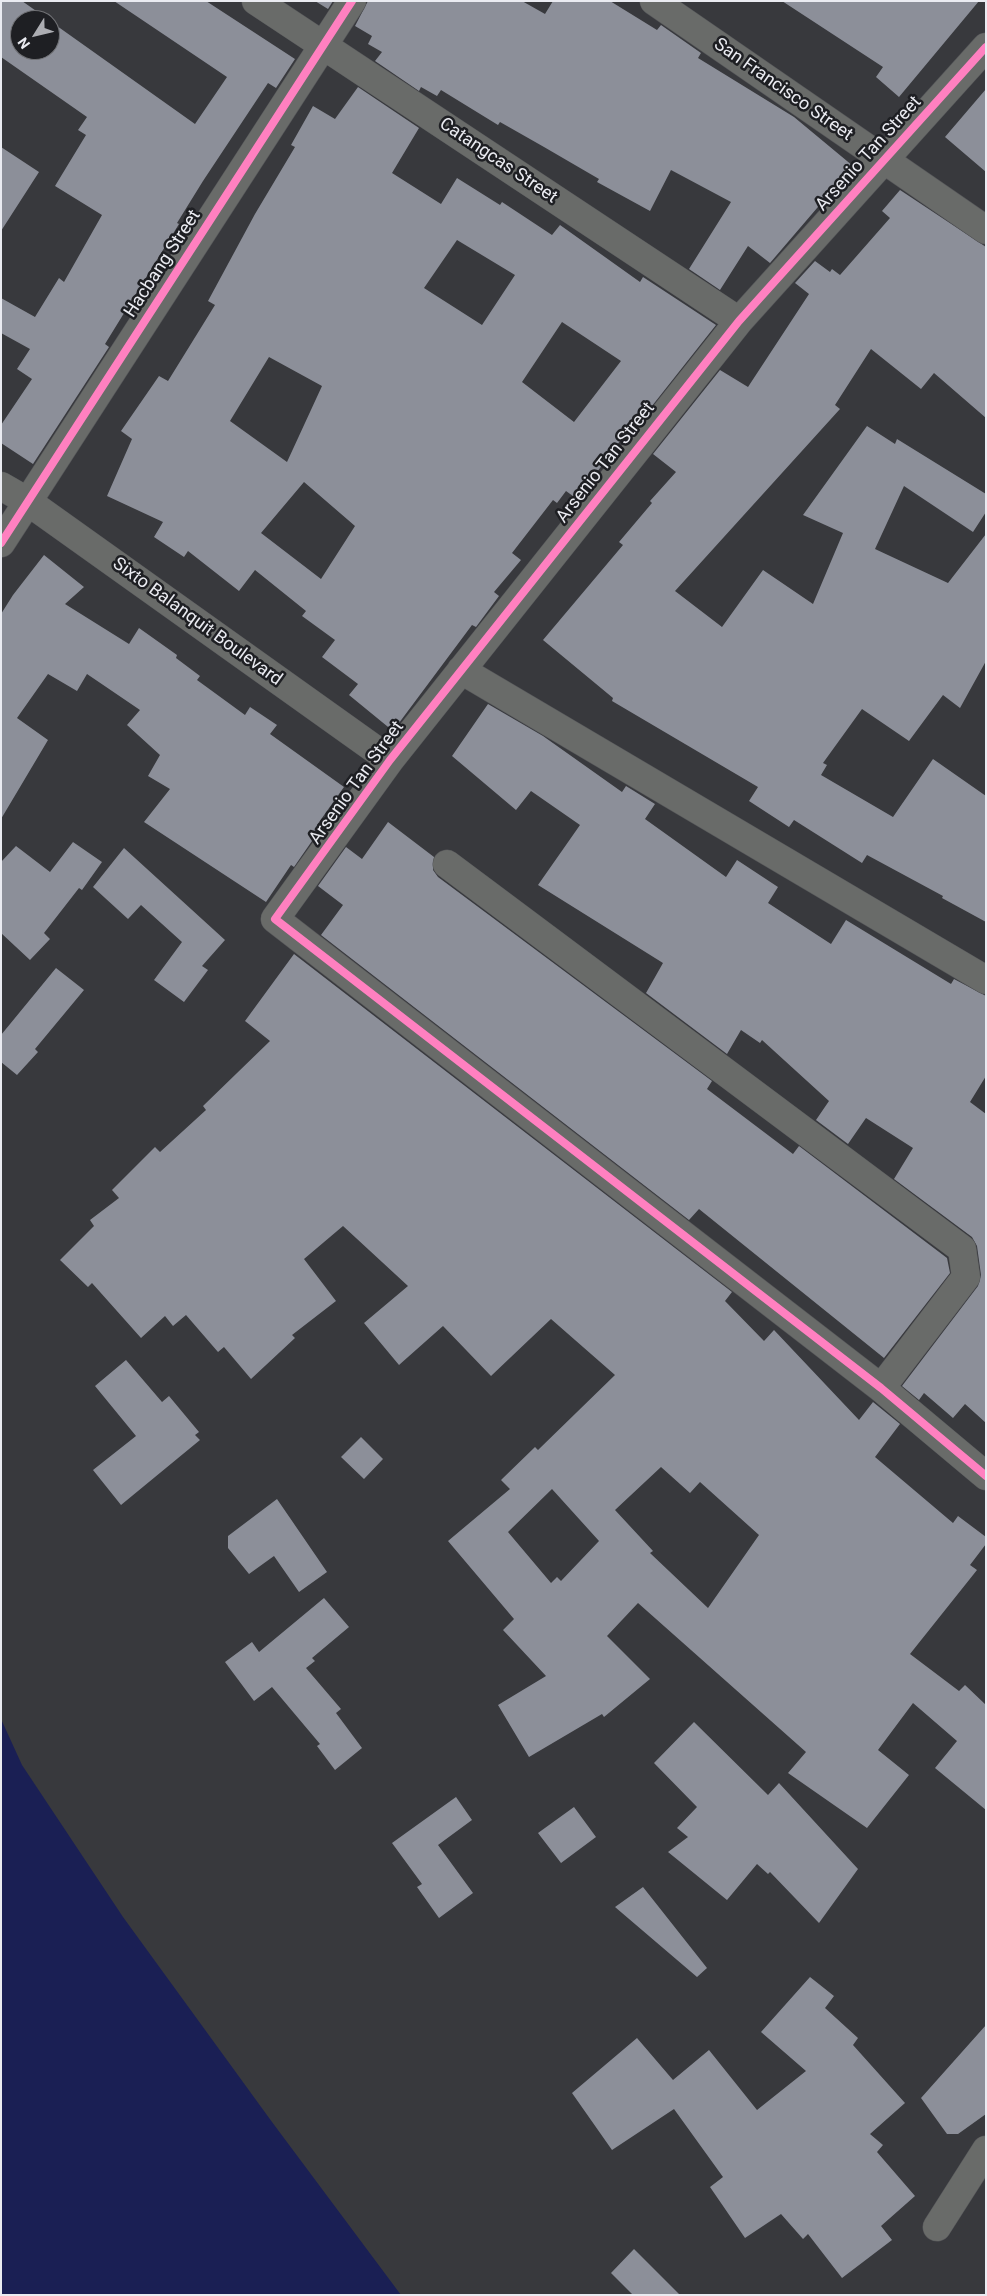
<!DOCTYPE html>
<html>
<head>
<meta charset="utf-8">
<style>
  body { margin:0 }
  #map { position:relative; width:987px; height:2296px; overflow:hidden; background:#38393d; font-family:Roboto,sans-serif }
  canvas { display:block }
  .frame { position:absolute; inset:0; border:2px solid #eaebf1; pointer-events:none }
  .north { position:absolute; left:10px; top:10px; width:50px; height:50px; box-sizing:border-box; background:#1e1f23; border:1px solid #707175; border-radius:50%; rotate:234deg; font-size:14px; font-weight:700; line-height:20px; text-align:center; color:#eaebf1 }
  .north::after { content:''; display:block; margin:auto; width:18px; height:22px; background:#acadb2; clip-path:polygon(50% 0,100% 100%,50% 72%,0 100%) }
</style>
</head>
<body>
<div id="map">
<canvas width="987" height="2296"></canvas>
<div class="frame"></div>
<div class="north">N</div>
</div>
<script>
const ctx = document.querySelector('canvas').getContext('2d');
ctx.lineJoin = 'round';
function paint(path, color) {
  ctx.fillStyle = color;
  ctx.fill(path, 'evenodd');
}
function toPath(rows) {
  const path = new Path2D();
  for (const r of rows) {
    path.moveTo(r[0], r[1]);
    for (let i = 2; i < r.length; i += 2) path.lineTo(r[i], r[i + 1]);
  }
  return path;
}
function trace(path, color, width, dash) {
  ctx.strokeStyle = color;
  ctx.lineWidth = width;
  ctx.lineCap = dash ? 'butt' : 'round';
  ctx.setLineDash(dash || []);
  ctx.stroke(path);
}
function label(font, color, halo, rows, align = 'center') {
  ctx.font = font + ' Roboto,sans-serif';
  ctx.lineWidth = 5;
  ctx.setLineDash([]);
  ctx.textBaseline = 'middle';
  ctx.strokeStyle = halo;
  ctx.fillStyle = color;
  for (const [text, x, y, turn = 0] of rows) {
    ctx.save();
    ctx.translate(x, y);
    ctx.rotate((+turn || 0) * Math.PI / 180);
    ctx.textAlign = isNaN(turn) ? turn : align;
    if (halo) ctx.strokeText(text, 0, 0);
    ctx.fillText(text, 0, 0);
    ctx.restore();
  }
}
paint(toPath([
  [1,1719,22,1765,123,1917,272,2122,401,2295,1,2295]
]), '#1a1f54');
paint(toPath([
  [1,1,22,1,49,20,20,20,20,50,50,50,50,21,195,124,227,77,114,1,206,1,295,59,276,88,268,83,203,181,177,223,179,224,105,344,109,347,33,464,1,443,1,425,32,379,17,369,30,349,1,333,1,298,35,317,59,278,64,282,102,215,55,186,86,135,78,130,87,117,1,57],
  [315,1,333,1,328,9],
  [368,1,522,1,545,14,553,1,610,1,657,30,661,25,701,53,698,58,794,117,853,166,770,263,748,246,720,290,689,269,731,202,671,170,650,211,597,182,599,179,544,147,500,122,498,125,441,90,437,96,421,87,419,91,375,61,382,52,368,44,372,36,355,26],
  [782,1,979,1,899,97,876,77,883,67],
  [358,87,419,128,392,173,441,204,457,178,500,205,502,202,552,235,560,225,640,282,643,277,716,325,629,435,626,433,577,499,566,491,557,503,553,500,512,553,521,560,494,592,499,596,476,627,472,625,393,731,349,695,358,684,322,657,335,640,302,616,306,611,255,570,239,591,188,551,184,557,154,537,163,522,107,496,132,439,121,431,159,376,168,381,215,305,208,301,255,214,295,147,291,145,313,106,335,119],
  [457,240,515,275,482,325,424,288],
  [562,322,621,361,574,422,522,382],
  [269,357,322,386,287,462,230,421],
  [304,482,355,526,321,579,261,533],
  [986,89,986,172,945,137],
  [1,147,39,172,1,231],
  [900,190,986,247,986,418,934,373,921,389,871,349,835,405,840,409,675,591,722,627,763,570,813,604,843,533,803,515,867,426,895,444,897,439,986,494,986,512,973,532,904,486,875,549,948,583,986,534,986,661,960,708,943,695,909,741,862,709,823,763,827,765,821,775,893,817,933,759,986,796,986,922,942,898,943,896,867,855,862,863,794,820,789,827,749,801,758,787,612,701,613,698,543,640,623,545,619,542,652,503,650,501,676,472,653,454,720,370,748,387,809,294,795,283,815,261,830,272,832,269,840,275,890,218,882,211],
  [44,555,84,587,65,604,129,644,139,628,177,655,176,658,200,676,197,680,245,715,250,707,277,725,270,734,344,787,317,825,321,828,294,867,291,865,266,902,144,822,170,789,148,776,160,755,127,725,140,710,87,674,77,691,48,674,17,718,48,740,1,819,1,614,13,595],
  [488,704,543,736,622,792,626,786,655,804,645,819,726,877,737,860,778,887,768,903,831,944,846,920,951,984,954,979,986,996,986,1076,970,1102,986,1114,986,1423,965,1404,953,1418,924,1393,919,1400,902,1386,978,1286,981,1275,977,1246,972,1237,894,1179,913,1148,866,1118,848,1144,816,1120,829,1101,762,1040,760,1043,741,1030,727,1054,646,993,663,963,538,885,580,825,531,791,516,810,452,756],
  [388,822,434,857,433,870,438,877,712,1081,707,1089,793,1154,799,1146,947,1258,950,1273,884,1358,699,1209,689,1220,321,935,343,905,318,886,346,847,362,859],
  [73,842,102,862,82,890,79,888,44,933,50,939,30,960,1,933,1,862,16,846,50,872],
  [124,848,225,940,202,966,208,970,184,1002,154,980,182,942,141,905,128,919,93,887],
  [294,954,732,1292,725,1301,764,1341,774,1330,859,1420,873,1402,900,1424,875,1457,953,1523,958,1516,986,1537,986,1544,970,1565,977,1570,910,1654,959,1691,965,1685,986,1705,986,1810,935,1768,957,1741,913,1703,878,1750,909,1775,867,1828,788,1773,806,1752,638,1603,607,1636,650,1679,604,1717,602,1714,529,1757,498,1705,546,1676,503,1630,514,1619,448,1541,510,1489,501,1480,535,1447,538,1450,615,1375,551,1319,491,1376,443,1326,399,1365,364,1323,408,1286,343,1226,304,1259,336,1301,292,1335,295,1338,251,1379,224,1347,218,1352,186,1315,173,1326,165,1316,141,1338,92,1283,88,1287,60,1260,94,1226,90,1220,119,1198,112,1190,155,1147,160,1152,206,1110,203,1106,270,1041,245,1021],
  [661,1467,690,1493,700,1482,759,1535,708,1608,650,1553,653,1551,615,1510],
  [552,1489,599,1541,561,1581,557,1577,551,1583,508,1532],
  [56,968,84,990,35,1049,38,1052,17,1075,1,1062,1,1035],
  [126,1360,162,1402,169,1396,199,1432,195,1435,200,1440,121,1505,93,1470,136,1436,95,1386],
  [361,1437,383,1459,364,1479,341,1457],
  [277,1499,327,1572,299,1592,274,1556,249,1574,228,1548,228,1536],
  [324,1598,349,1627,312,1658,315,1661,306,1668,341,1709,336,1713,362,1748,335,1770,317,1746,320,1744,272,1687,254,1701,225,1662,252,1642,259,1652],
  [694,1722,768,1795,779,1783,858,1869,819,1923,770,1872,768,1874,757,1864,727,1900,668,1852,688,1837,677,1828,697,1807,654,1763],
  [456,1797,472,1820,438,1845,473,1893,439,1918,417,1887,422,1884,392,1843],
  [574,1807,596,1837,561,1863,538,1833],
  [643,1887,707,1968,697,1977,615,1907],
  [810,1977,834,1996,825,2008,858,2038,853,2045,905,2103,870,2134,883,2145,877,2152,915,2196,881,2226,892,2240,842,2278,808,2234,803,2239,781,2214,745,2238,710,2187,723,2177,674,2109,612,2150,572,2093,637,2038,673,2080,709,2050,757,2110,806,2071,761,2032],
  [986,2025,986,2114,958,2134,947,2134,921,2098],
  [634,2249,680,2295,633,2295,611,2273]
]), '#8c8f99');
const minor = toPath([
  [256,1,739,321],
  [654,1,986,230],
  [986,47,739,321,390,760,275,919,881,1388,986,1476],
  [1,486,27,501,390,760],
  [1,543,352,1],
  [461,670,986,980],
  [447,864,962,1249,966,1277,881,1388],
  [937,2227,986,2150]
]);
trace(minor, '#555659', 29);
trace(minor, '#696b69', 28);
trace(toPath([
  [986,47,739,321,390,760,275,919,881,1388,986,1476],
  [1,543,352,1]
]), '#ff80c0', 8);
label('18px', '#eaebf1', '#1e1f23', [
  ["San Francisco Street",783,90,35],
  ["Arsenio Tan Street",869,154,-48],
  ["Catangcas Street",498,161,34],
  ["Hacbang Street",163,264,-57],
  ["Arsenio Tan Street",606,463,-52],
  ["Sixto Balanquit Boulevard",197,622,36],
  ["Arsenio Tan Street",357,783,-54]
]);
</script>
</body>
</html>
